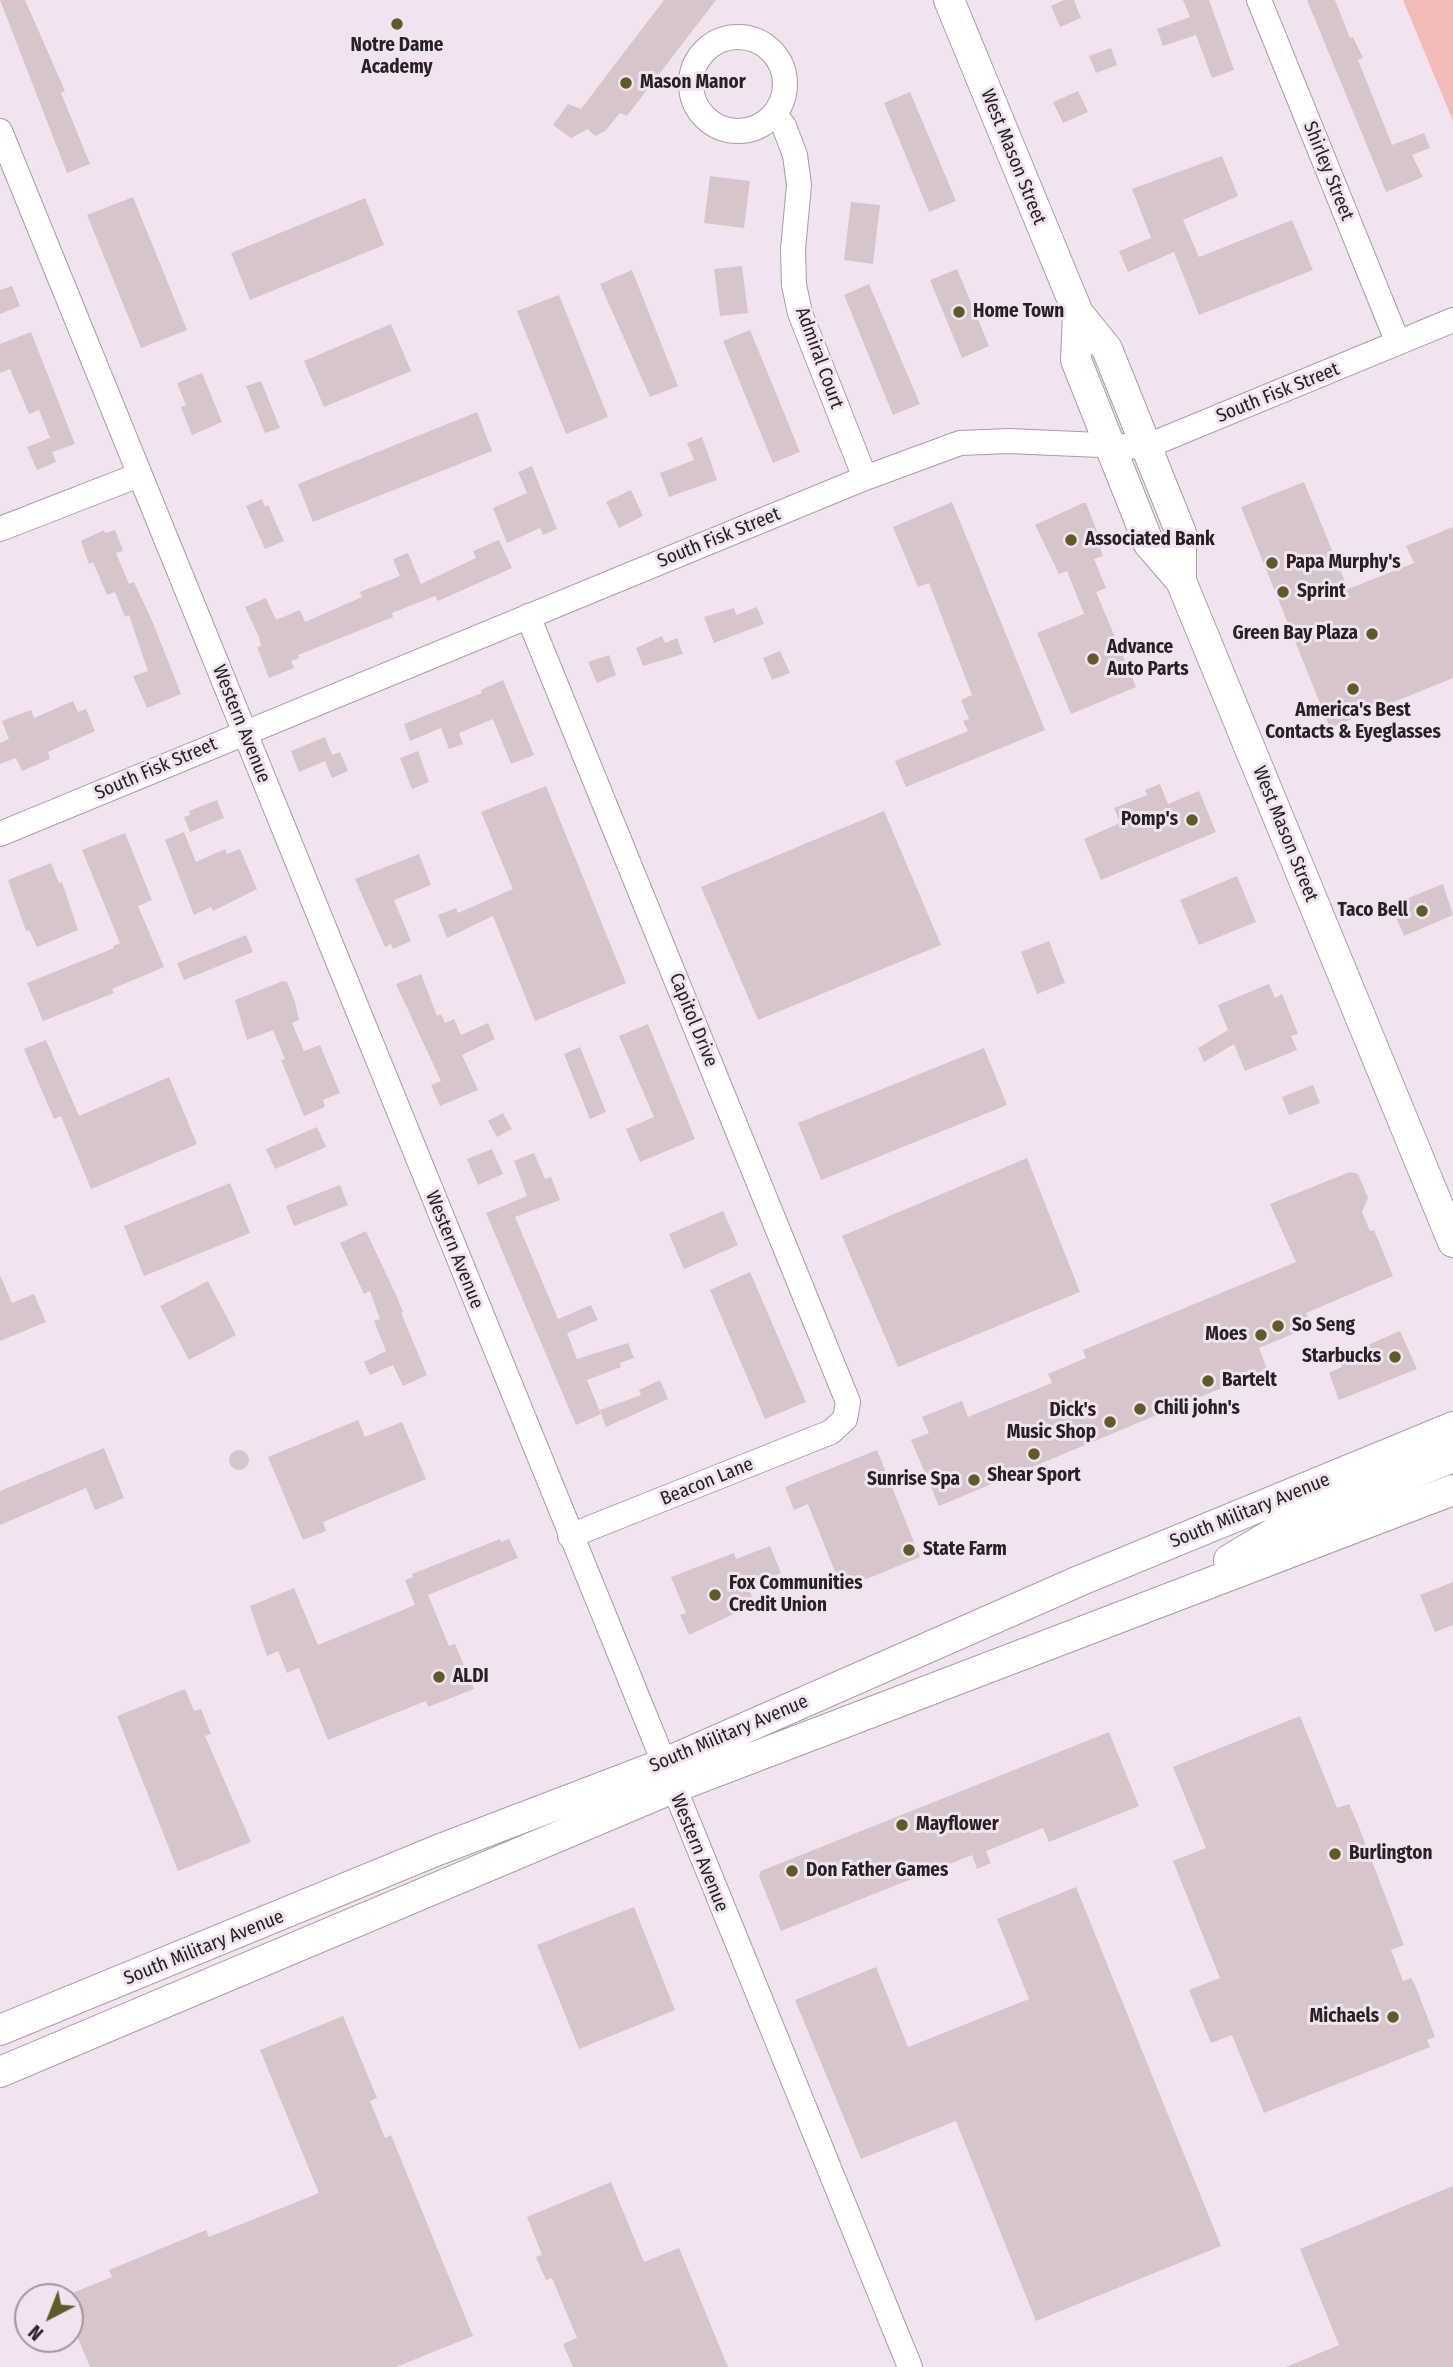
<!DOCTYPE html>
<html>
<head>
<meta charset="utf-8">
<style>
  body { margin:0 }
  #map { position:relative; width:1453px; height:2367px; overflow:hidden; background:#f1e4f0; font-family:"Fira Sans Condensed",sans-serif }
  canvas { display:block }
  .north { position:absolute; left:14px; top:2283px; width:70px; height:70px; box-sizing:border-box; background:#f1e4f0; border:2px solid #a0969f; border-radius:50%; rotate:222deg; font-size:19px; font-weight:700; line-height:28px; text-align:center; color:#262125 }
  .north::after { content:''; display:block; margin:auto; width:24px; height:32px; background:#5f5b27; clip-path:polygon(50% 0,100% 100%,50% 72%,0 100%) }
</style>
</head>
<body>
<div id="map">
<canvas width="1453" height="2367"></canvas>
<div class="north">N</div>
</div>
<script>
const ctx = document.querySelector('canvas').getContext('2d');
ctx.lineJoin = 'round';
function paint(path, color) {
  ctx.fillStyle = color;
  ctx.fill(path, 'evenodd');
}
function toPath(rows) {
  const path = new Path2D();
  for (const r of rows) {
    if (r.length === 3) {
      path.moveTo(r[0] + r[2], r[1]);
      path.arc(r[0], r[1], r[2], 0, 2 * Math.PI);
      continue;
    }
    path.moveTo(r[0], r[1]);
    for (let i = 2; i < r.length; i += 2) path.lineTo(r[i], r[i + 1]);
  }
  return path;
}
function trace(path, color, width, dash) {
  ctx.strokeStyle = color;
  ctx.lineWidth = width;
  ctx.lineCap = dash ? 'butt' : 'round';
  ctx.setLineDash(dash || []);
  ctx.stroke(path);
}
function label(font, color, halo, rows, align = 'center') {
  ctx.font = font + ' "Fira Sans Condensed",sans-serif';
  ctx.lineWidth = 6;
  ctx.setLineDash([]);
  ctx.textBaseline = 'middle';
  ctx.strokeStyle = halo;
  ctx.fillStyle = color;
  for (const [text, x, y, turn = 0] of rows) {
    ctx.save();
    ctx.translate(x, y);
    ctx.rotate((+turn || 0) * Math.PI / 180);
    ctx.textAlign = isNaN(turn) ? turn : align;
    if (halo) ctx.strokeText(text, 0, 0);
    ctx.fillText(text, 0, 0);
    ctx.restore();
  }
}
paint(toPath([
  [1403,0,1453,0,1453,121]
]), '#f3bbb7');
paint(toPath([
  [0,0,25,0,65,91,61,93,90,164,67,173],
  [664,0,716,0,627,116,620,113,605,131,595,136,588,129,571,138,553,125,568,104,581,109],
  [1064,0,1074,0,1081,18,1060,27,1051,6],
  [1183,0,1209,0,1234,70,1212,78,1196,35,1163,46,1157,29,1190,17],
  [1307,0,1335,0,1350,38,1353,37,1363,58,1358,60,1392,145,1424,133,1430,148,1412,155,1423,177,1386,192],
  [1111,48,1117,65,1096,73,1089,56],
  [1078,91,1088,112,1063,123,1053,102],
  [910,92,956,201,929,212,884,103],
  [1222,156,1238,196,1183,220,1199,257,1292,220,1313,270,1199,315,1174,252,1128,272,1119,251,1151,238,1132,189],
  [710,176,750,181,744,228,704,223],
  [133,197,187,330,141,348,87,215],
  [365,198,384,245,250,300,231,253],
  [851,202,880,205,873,264,844,260],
  [742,266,748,313,720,316,714,269],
  [957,269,989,346,962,358,930,280],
  [632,270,678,386,650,397,600,284],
  [869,284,920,404,893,415,844,295],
  [12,286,20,306,0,314,0,290],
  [559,295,608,417,566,434,517,311],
  [391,324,411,371,324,407,304,361],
  [750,330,800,452,773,463,723,341],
  [31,332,75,444,52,452,56,462,37,470,27,447,50,438,39,410,29,414,10,369,0,373,0,344],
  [202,373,222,422,192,435,181,407,186,405,177,383],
  [261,381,280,428,265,433,246,386],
  [477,412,492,451,313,522,298,484],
  [702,437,717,480,669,497,660,473,694,460,687,443],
  [532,466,557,529,543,535,540,528,507,543,493,508,527,493,518,472],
  [1304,482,1348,589,1414,563,1406,546,1453,527,1453,678,1330,728,1241,507],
  [631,490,643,516,619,528,606,502],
  [262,499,265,507,268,505,284,541,265,549,246,506],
  [952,502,1045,730,906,787,895,761,968,731,963,721,969,719,961,700,972,695,929,583,918,587,893,527],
  [1083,503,1086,503,1103,547,1100,548,1103,556,1094,559,1106,588,1096,592,1136,687,1071,714,1037,633,1084,614,1067,571,1059,574,1035,525],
  [104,530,105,533,115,530,123,551,116,553,129,584,134,582,153,623,181,694,147,708,133,676,148,671,129,615,125,617,115,592,107,595,93,562,89,564,81,541],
  [499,540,512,568,438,601,435,596,392,613,393,617,298,655,299,658,291,661,294,668,269,678,257,647,261,646,259,637,245,607,266,598,276,620,300,610,305,622,362,597,360,592,400,576,393,559,408,553,421,584,476,558,473,551],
  [757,607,764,624,714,643,704,617,734,608,736,615],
  [662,636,665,643,677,638,683,654,643,666,636,648],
  [780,651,790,673,772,680,763,658],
  [609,655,616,675,597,683,588,662],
  [503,680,534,755,511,764,493,719,459,733,463,744,449,749,441,728,410,741,404,724,482,693,481,690],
  [73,701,78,712,86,709,95,731,48,752,50,759,22,771,16,758,0,764,0,743,9,739,2,721,31,710,34,718],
  [325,737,332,755,340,752,348,771,332,778,325,761,299,772,291,751],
  [418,751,429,782,412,789,400,758],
  [1160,784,1168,804,1199,791,1216,832,1101,880,1084,839,1120,823,1114,808,1147,795,1145,790],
  [546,786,626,983,535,1021,493,916,447,938,438,915,456,908,458,913,513,889,481,812],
  [217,800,224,818,190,832,184,817,190,815,189,811],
  [884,811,941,945,758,1020,701,887],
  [184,832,196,862,225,849,227,854,240,849,257,889,213,911,211,907,194,915,165,840],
  [125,833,152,900,138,906,164,967,112,989,114,993,43,1021,27,983,114,948,113,946,120,943,82,850],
  [419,854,431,885,394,900,411,941,393,949,391,944,385,947,355,879],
  [51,863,59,883,62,882,78,930,37,947,29,930,26,931,8,880],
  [1237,876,1256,922,1199,945,1180,900],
  [1443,884,1453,915,1404,936,1391,905],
  [246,935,253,952,184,980,177,963],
  [1049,941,1065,983,1037,994,1021,952],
  [421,974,437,1016,441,1014,445,1023,454,1019,461,1035,488,1023,495,1039,462,1055,478,1090,440,1106,431,1085,441,1081,396,984],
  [283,981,287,982,295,1002,299,1020,292,1023,304,1051,320,1045,340,1093,323,1100,325,1107,304,1116,281,1060,285,1059,273,1030,247,1040,235,1000],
  [1269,984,1275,998,1282,994,1298,1034,1291,1036,1297,1050,1245,1071,1234,1044,1204,1062,1198,1048,1228,1030,1218,1005],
  [648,1024,695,1139,640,1162,626,1129,654,1117,619,1036],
  [46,1040,79,1116,169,1077,197,1144,91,1189,61,1116,54,1119,24,1049],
  [580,1047,606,1112,590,1119,564,1054],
  [984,1048,1007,1105,821,1180,798,1123],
  [1313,1085,1320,1103,1289,1115,1282,1097],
  [503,1113,512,1129,497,1137,488,1121],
  [317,1127,326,1147,275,1169,266,1149],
  [492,1149,503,1174,478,1185,467,1159],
  [534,1153,545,1179,551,1177,560,1200,515,1217,558,1319,591,1305,598,1320,567,1333,577,1359,628,1343,634,1358,620,1363,621,1367,587,1380,601,1414,576,1425,486,1213,527,1196,514,1161],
  [1027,1158,1080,1292,898,1367,842,1236],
  [1350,1172,1358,1174,1368,1198,1362,1212,1370,1231,1374,1230,1393,1276,1306,1313,1312,1326,1259,1348,1267,1369,939,1506,911,1440,929,1433,922,1417,962,1401,968,1417,1052,1383,1048,1374,1086,1358,1083,1350,1296,1262,1270,1204],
  [230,1183,250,1233,144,1276,124,1226],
  [340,1185,348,1205,294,1226,286,1206],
  [723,1211,738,1245,684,1269,669,1234],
  [366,1231,396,1295,403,1312,401,1313,427,1375,403,1386,393,1365,370,1375,364,1362,386,1351,374,1321,380,1319,370,1291,364,1294,340,1243],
  [750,1272,806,1402,765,1419,710,1290],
  [0,1275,12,1303,34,1294,46,1322,0,1341],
  [208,1281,236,1335,189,1360,160,1306],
  [1400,1331,1417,1369,1339,1400,1329,1373,1342,1367,1338,1358],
  [660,1380,668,1399,606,1427,600,1410,641,1395,639,1390],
  [358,1420,365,1437,402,1422,426,1479,323,1522,326,1531,303,1540,268,1457],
  [104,1448,124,1498,95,1510,86,1488,0,1525,0,1491],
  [877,1450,920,1557,842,1589,808,1504,794,1510,785,1487],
  [239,1460,10],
  [500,1539,501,1542,509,1539,518,1558,428,1595,449,1646,455,1644,474,1689,428,1707,426,1701,328,1740,299,1668,287,1673,278,1651,267,1656,250,1606,294,1588,318,1645,415,1605,405,1580,413,1577,412,1574],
  [770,1546,781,1573,748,1587,755,1604,689,1635,680,1615,686,1613,671,1577,734,1553,736,1559],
  [1453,1582,1453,1625,1435,1632,1420,1595],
  [185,1689,194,1711,201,1709,211,1734,205,1736,251,1842,178,1871,117,1716],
  [1300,1716,1337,1808,1349,1804,1357,1822,1404,1945,1391,1950,1403,1981,1411,1978,1415,1985,1435,2037,1427,2040,1430,2047,1264,2113,1232,2035,1211,2043,1189,1990,1220,1978,1173,1861,1206,1848,1173,1767],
  [1109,1732,1139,1806,1049,1842,1043,1828,986,1851,991,1863,977,1869,972,1855,781,1931,759,1876,761,1871],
  [1076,1887,1221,2246,1036,2321,956,2121,861,2159,795,2000,876,1967,908,2047,1029,1999,997,1919],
  [634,1907,675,2010,579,2049,537,1945],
  [343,2016,377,2098,370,2101,385,2138,391,2135,473,2336,396,2367,90,2367,70,2319,70,2294,112,2277,109,2270,206,2230,209,2237,319,2193,260,2050],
  [611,2182,644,2262,679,2248,728,2367,573,2367,563,2344,577,2338,552,2278,546,2280,536,2257,542,2255,527,2217],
  [1453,2186,1453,2367,1286,2367,1339,2345,1300,2249]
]), '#d6c5ca');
const minor = toPath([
  [1259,0,1398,343],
  [738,84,47],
  [775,115,784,126,795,155,799,185,793,249,794,285,800,313,865,478],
  [0,131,910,2367],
  [0,529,139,475],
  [528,616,848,1402,845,1419,831,1432,570,1536],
  [0,834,865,478,960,443,1009,441,1145,447,1453,320]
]);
const major = toPath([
  [949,0,1078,313,1107,349,1181,533,1181,581],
  [1078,313,1076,360,1149,544,1181,581,1453,1242],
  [1229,1560,1296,1520,1453,1457],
  [0,2030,438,1850,663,1764,1079,1581,1453,1427],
  [0,2072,673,1788,1453,1490]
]);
trace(minor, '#a89ca7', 26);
trace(major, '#a89ca7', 32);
trace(minor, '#fff', 24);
trace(major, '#fff', 30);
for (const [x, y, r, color] of [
  [397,24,7,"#5f5b27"],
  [626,83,7,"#5f5b27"],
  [959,312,7,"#5f5b27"],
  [1071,540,7,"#5f5b27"],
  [1272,563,7,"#5f5b27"],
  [1283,592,7,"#5f5b27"],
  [1372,634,7,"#5f5b27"],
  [1093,659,7,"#5f5b27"],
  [1353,689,7,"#5f5b27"],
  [1192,820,7,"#5f5b27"],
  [1422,911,7,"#5f5b27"],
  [1278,1326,7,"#5f5b27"],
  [1261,1335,7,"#5f5b27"],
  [1395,1357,7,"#5f5b27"],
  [1208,1381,7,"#5f5b27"],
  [1140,1409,7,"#5f5b27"],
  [1110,1422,7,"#5f5b27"],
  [1034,1454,7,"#5f5b27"],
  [974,1480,7,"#5f5b27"],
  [909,1550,7,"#5f5b27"],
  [715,1595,7,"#5f5b27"],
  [439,1677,7,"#5f5b27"],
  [902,1825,7,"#5f5b27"],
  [1335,1854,7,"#5f5b27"],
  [792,1871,7,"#5f5b27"],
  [1393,2017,7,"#5f5b27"]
]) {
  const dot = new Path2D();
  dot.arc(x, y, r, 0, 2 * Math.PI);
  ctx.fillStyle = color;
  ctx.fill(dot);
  trace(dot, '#f1e4f0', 2.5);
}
label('bold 19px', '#262125', '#f1e4f0', [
  ["Notre Dame",397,46,"center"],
  ["Academy",397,68,"center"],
  ["Mason Manor",640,83],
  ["Home Town",973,312],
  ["Associated Bank",1085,540],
  ["Papa Murphy's",1286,563],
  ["Sprint",1297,592],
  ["Green Bay Plaza",1358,634,"right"],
  ["Advance",1107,648],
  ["Auto Parts",1107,670],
  ["America's Best",1353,711,"center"],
  ["Contacts & Eyeglasses",1353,733,"center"],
  ["Pomp's",1178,820,"right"],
  ["Taco Bell",1408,911,"right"],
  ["So Seng",1292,1326],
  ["Moes",1247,1335,"right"],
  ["Starbucks",1381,1357,"right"],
  ["Bartelt",1222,1381],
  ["Chili john's",1154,1409],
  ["Dick's",1096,1411,"right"],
  ["Music Shop",1096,1433,"right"],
  ["Shear Sport",1034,1476,"center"],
  ["Sunrise Spa",960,1480,"right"],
  ["State Farm",923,1550],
  ["Fox Communities",729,1584],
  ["Credit Union",729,1606],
  ["ALDI",453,1677],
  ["Mayflower",916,1825],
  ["Burlington",1349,1854],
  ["Don Father Games",806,1871],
  ["Michaels",1379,2017,"right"]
], 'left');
label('19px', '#262125', '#f1e4f0', [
  ["West Mason Street",1013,157,68],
  ["Shirley Street",1328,171,68],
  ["Admiral Court",819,358,70],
  ["South Fisk Street",1278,393,-22],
  ["South Fisk Street",719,538,-22],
  ["Western Avenue",241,724,68],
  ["South Fisk Street",156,769,-23],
  ["West Mason Street",1285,834,68],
  ["Capitol Drive",693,1020,68],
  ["Western Avenue",454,1250,68],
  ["Beacon Lane",707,1482,-22],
  ["South Military Avenue",1250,1511,-22],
  ["South Military Avenue",729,1734,-23],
  ["Western Avenue",699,1853,68],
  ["South Military Avenue",204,1948,-22]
]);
</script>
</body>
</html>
